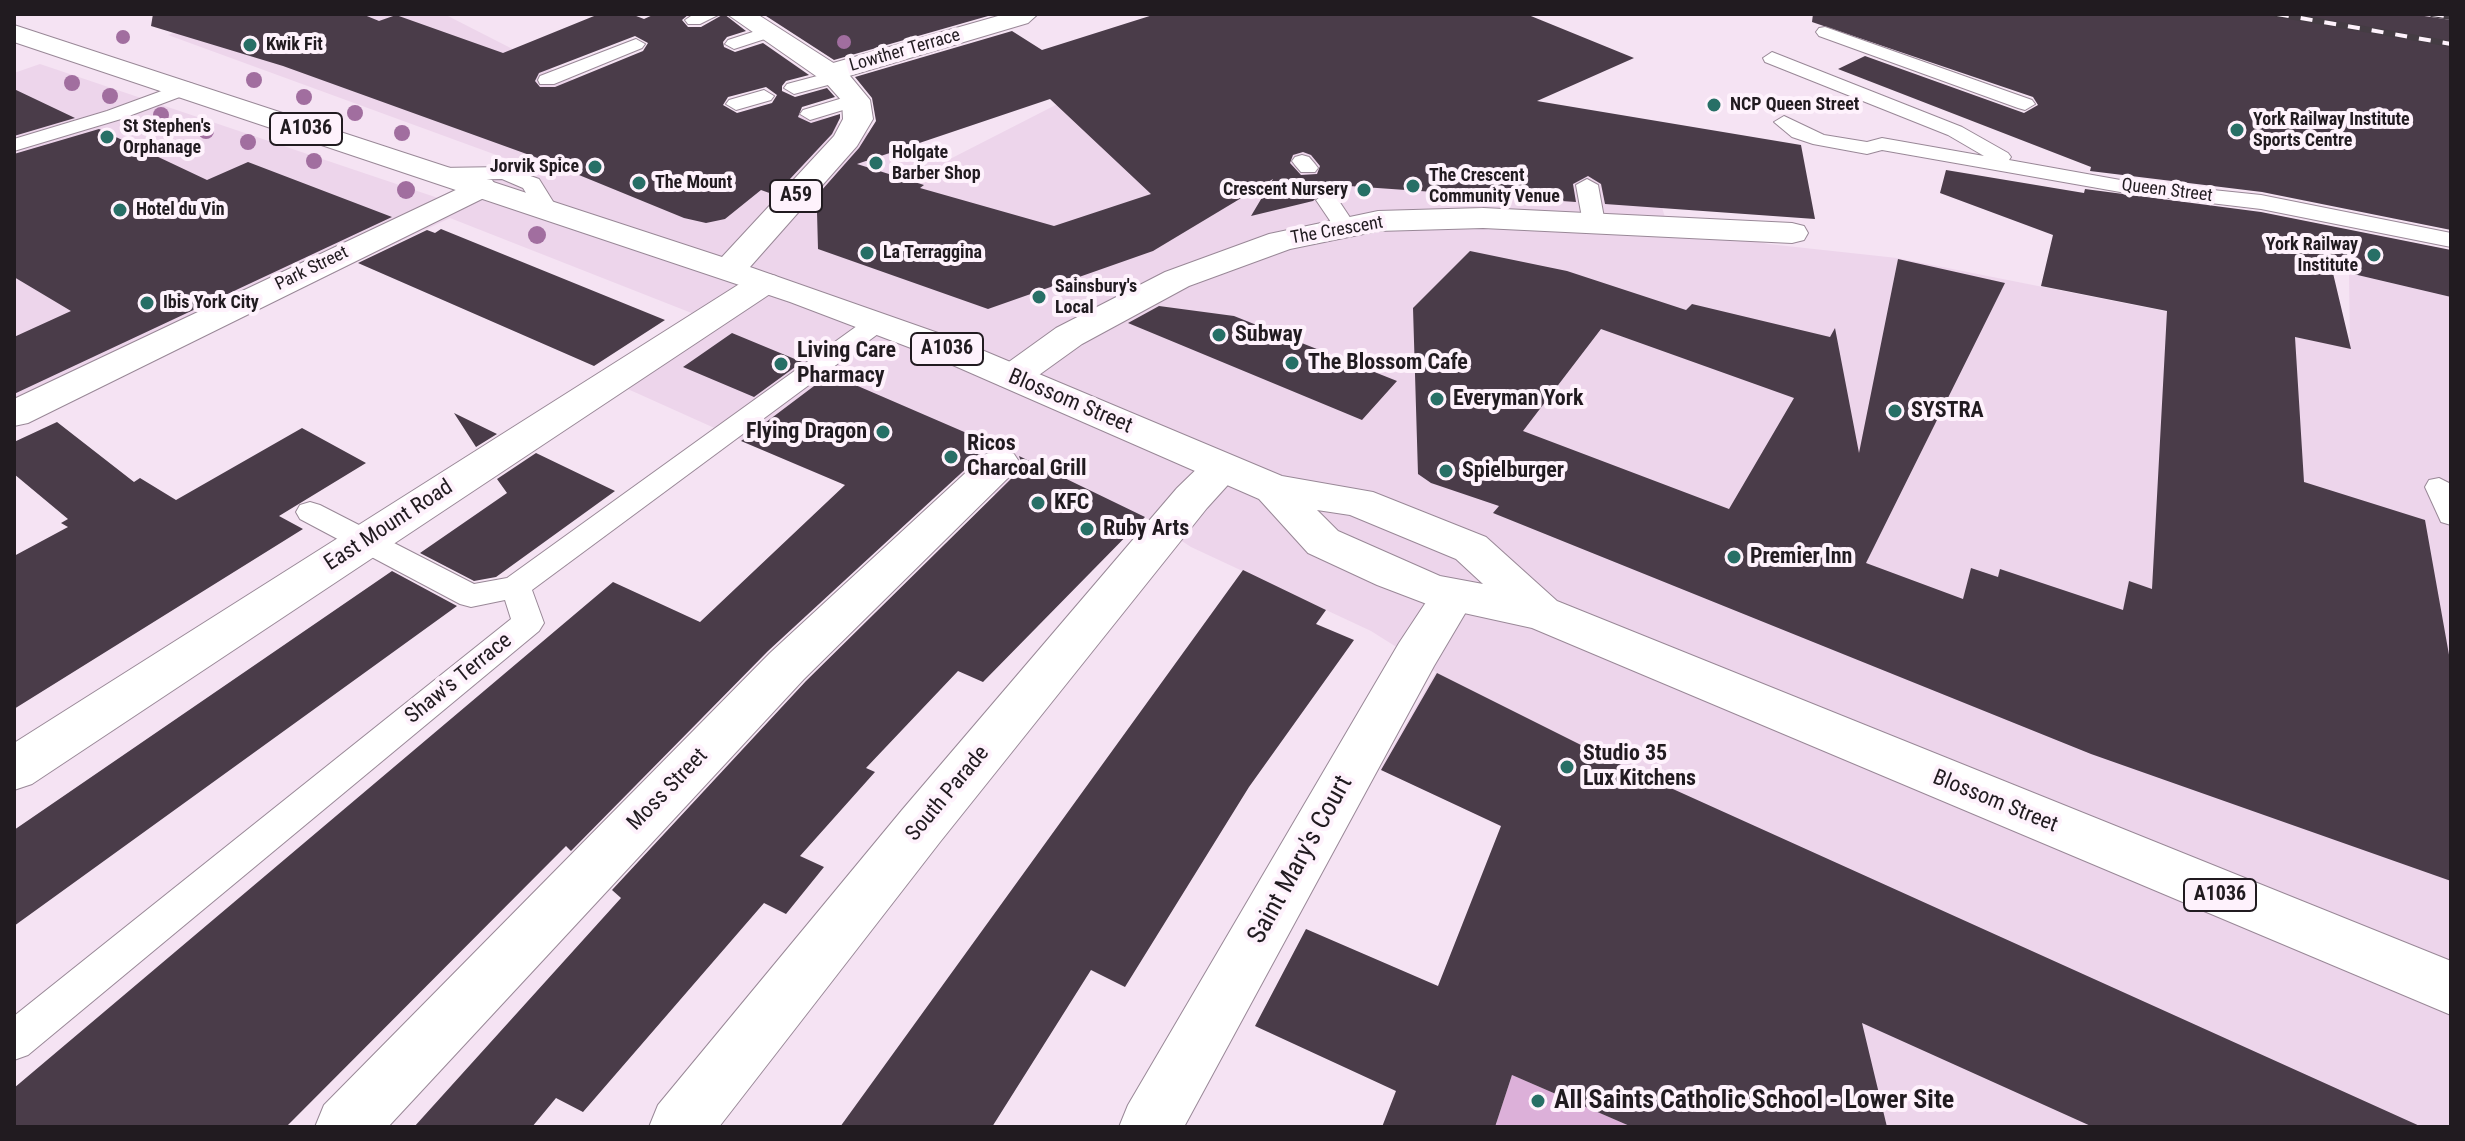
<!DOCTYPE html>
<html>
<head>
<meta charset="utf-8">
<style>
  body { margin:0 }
  #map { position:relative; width:2465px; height:1141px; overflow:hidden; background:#f5e3f3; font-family:"Roboto Condensed",sans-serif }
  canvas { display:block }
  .frame { position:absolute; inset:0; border:16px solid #211b20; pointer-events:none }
</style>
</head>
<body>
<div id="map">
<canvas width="2465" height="1141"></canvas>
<div class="frame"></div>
</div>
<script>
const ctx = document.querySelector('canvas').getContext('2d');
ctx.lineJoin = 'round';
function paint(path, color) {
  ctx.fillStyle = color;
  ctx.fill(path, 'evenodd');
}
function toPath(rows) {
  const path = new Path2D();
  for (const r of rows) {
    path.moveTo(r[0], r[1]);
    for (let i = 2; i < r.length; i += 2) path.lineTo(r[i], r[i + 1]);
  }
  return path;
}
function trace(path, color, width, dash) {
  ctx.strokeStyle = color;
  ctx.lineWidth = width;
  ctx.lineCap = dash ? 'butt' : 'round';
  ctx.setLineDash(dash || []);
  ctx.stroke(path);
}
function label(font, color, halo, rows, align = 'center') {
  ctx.font = font + ' "Roboto Condensed",sans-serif';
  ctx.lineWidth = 8;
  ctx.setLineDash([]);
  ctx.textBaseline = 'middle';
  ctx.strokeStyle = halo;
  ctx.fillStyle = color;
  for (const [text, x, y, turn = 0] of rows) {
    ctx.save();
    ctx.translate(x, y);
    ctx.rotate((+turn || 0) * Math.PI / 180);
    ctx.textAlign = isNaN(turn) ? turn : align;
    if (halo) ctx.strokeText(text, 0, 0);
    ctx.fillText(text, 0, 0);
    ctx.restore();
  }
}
paint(toPath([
  [231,14,444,14,636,112,712,144,798,110,950,159,1085,90,1432,89,1636,118,1666,221,1768,244,1897,258,2350,348,2349,273,2451,297,2451,1127,1495,1127,1578,863,1380,769,1436,672,1371,631,1191,547,1145,517,1114,547,948,474,906,510,799,466,621,386,717,323,450,218,41,412,14,400,14,73,40,64,441,199,521,164,168,35]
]), '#edd5eb');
paint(toPath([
  [1512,1075,1632,1127,1495,1127]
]), '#dcb0d9');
paint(toPath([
  [153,14,362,14,379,21,396,15,503,53,599,14,631,14,644,19,655,14,689,14,682,20,688,27,701,27,724,14,746,31,727,37,723,42,724,47,735,52,763,43,809,75,786,81,782,86,782,91,795,97,827,88,835,97,802,107,798,117,811,123,840,114,840,118,832,134,775,195,761,190,725,219,706,223,684,218,535,157,283,66,151,26],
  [635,36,648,43,643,51,555,87,540,87,535,81,539,73],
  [766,87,777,95,772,103,737,113,723,105,728,97],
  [763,14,986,14,988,16,834,60],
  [1156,14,1526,14,1634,58,1537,101,1801,145,1815,219,1605,204,1601,184,1588,176,1573,184,1576,202,1349,186,1346,199,1325,190,1313,201,1251,216,1273,179,1153,251,988,309,818,249,817,212,806,208,859,148,876,121,872,98,855,77,1012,31,1042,50],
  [1050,99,1151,194,1054,226,920,188,924,185,857,164],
  [1303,152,1311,155,1320,166,1317,174,1301,175,1290,163,1293,155],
  [1813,14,2411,14,2451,20,2451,230,2262,192,2090,171,2091,167,1838,69,1865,56,2024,113,2038,105,2033,97,1812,22],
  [14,89,75,118,14,136],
  [99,129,207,180,248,162,392,217,14,394,14,337,71,311,14,277,14,154],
  [1946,170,2084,193,2085,189,2261,212,2451,250,2451,297,2332,269,2351,349,2295,337,2304,482,2425,520,2451,666,2451,881,2091,754,1493,513,1499,506,1431,483,1418,474,1413,308,1470,251,1567,271,1686,310,1692,304,1830,337,1835,328,1859,453,1898,259,2005,283,1866,563,1963,599,1971,568,1998,577,2000,569,2123,610,2129,581,2152,589,2167,311,2041,286,2053,235,1940,193],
  [1601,329,1794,398,1729,509,1523,431],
  [441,229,665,320,594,366,358,263,427,230,435,233],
  [1159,306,1234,316,1397,381,1362,420,1128,323],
  [732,333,802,362,754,397,683,367],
  [830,374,999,447,984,452,768,651,571,851,566,846,286,1127,14,1127,14,1088,613,582,700,622,845,485,741,441],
  [454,413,497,434,476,447],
  [57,422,134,482,140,478,176,500,302,428,366,463,279,516,303,529,14,709,14,556,68,527,61,523,68,519,14,474,14,442],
  [536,453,615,491,496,577,474,581,420,553,507,493,497,479],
  [1019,456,1145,517,983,682,958,671,866,768,875,772,800,856,824,867,786,914,764,903,583,1112,556,1098,532,1127,414,1127,621,898,612,890,806,681,1016,474,1022,465],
  [1243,570,1326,610,1316,624,1354,640,1249,787,1125,987,1091,970,992,1127,840,1127],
  [392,571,457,606,14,926,14,830],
  [1437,673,1633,771,2422,1127,2093,1127,1862,1023,1887,1127,1632,1127,1512,1075,1495,1127,1382,1127,1396,1091,1255,1026,1306,929,1438,986,1501,826,1381,770]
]), '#4a3c49');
const service = toPath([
  [694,14,720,14,700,24,688,24,685,20,694,14],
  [768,27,774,28,777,32,774,36,734,49,725,44,728,40,768,27],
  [1825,27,2032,100,2035,104,2025,110,2018,108,1819,36,1816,32,1819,28,1825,27],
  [636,39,645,44,642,48,554,84,540,84,538,80,540,76,636,39],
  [1772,52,1962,127,2008,153,2011,157,2009,160,2126,181,2261,195,2451,233,2451,247,2261,209,2126,193,1882,150,1867,154,1813,144,1792,137,1774,122,1784,116,1824,135,1867,142,1882,138,1984,156,1948,135,1765,62,1763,58,1772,52],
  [836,71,843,73,845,77,843,81,794,94,784,88,787,84,836,71],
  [186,82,193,84,196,88,193,92,121,119,14,151,14,139,107,111,186,82],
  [764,90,774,96,771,100,736,110,726,104,729,100,764,90],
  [856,94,866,100,863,104,810,120,800,114,803,110,856,94],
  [1302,155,1309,157,1315,164,1318,168,1315,172,1301,172,1295,165,1292,161,1295,157,1302,155],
  [505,167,539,179,557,208,554,213,538,213,523,188,502,179,438,180,427,174,438,168,505,167],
  [1587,179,1598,185,1605,223,1594,230,1583,223,1576,185,1587,179],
  [1327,193,1335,195,1357,228,1354,233,1338,233,1335,228,1316,200,1327,193],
  [877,316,886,318,889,323,886,328,532,590,544,623,539,631,28,1055,14,1060,14,1016,511,619,505,600,471,607,460,604,300,519,296,512,300,505,310,502,320,505,474,584,507,578,868,318,877,316],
  [2439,478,2451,484,2451,525,2441,522,2425,487,2429,480,2439,478]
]);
const minor = toPath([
  [1005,14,1038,14,1028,23,839,79,829,81,819,79,815,73,819,67,1005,14],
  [481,178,492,180,497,187,492,194,28,423,14,426,14,399,481,178],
  [1483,208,1792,223,1804,226,1808,233,1804,240,1792,243,1483,228,1378,231,1290,249,1189,286,1082,344,1025,385,1012,388,999,385,993,377,999,369,1056,328,1165,272,1269,234,1378,211,1483,208],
  [764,273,776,276,781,283,776,290,32,784,14,790,14,743,752,276,764,273],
  [1000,450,1014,454,1020,463,1014,472,804,679,388,1127,315,1127,324,1105,770,653,986,454,1000,450],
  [1222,454,1236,458,1242,467,1236,476,1207,508,940,842,719,1127,649,1127,658,1105,902,810,1177,488,1208,458,1222,454],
  [1454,579,1470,584,1476,595,1434,666,1184,1127,1119,1127,1128,1105,1399,643,1438,584,1454,579]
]);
const primary = toPath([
  [727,14,757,14,846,71,870,100,873,119,857,146,750,267,958,340,1282,476,1373,492,1486,537,1557,601,2451,961,2451,1015,1532,628,1432,606,1377,585,1308,553,1259,499,932,356,790,302,14,42,14,25,722,257,834,136,843,119,842,101,826,83,727,14],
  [1317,510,1350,515,1456,559,1483,584,1440,576,1338,531,1317,510]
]);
trace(service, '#998897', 2);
trace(minor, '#998897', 2);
trace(primary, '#998897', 2);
paint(service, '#fff');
paint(minor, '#fff');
paint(primary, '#fff');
const rail = toPath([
  [2277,14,2451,44],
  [2432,14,2451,17]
]);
trace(rail, '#443c43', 6);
trace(rail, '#fef2fc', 4, [12]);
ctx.fillStyle = '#a16e9f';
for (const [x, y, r] of [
  [123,37,7],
  [844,42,7],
  [254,80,8],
  [72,83,8],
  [110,96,8],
  [304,97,8],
  [355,113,8],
  [161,115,8],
  [206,131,8],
  [402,133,8],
  [248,142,8],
  [314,161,8],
  [406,190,9],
  [537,235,9]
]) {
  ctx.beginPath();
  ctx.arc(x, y, r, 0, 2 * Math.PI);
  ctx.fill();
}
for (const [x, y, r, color] of [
  [250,45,8,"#276f66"],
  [1714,105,8,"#276f66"],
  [2237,130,8,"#276f66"],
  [107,137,8,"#276f66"],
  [876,163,8,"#276f66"],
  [595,167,8,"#276f66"],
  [639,183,8,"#276f66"],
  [1413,186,8,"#276f66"],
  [1364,190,8,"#276f66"],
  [120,210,8,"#276f66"],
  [867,253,8,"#276f66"],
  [2374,255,8,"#276f66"],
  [1039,297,8,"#276f66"],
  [147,303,8,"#276f66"],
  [1219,335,8,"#276f66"],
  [1292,363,8,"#276f66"],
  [781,364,8,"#276f66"],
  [1437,399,8,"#276f66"],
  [1895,411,8,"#276f66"],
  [883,432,8,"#276f66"],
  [951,457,8,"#276f66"],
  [1446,471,8,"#276f66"],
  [1038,503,8,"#276f66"],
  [1087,529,8,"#276f66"],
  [1734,557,8,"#276f66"],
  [1567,767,8,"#276f66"],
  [1538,1101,8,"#276f66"]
]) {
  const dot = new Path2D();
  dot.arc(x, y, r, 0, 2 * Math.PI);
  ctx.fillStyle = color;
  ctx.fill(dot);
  trace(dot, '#fef2fc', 3);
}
label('bold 18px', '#211b20', '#fef2fc', [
  ["Kwik Fit",266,45],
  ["NCP Queen Street",1730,105],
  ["York Railway Institute",2253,120],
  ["Sports Centre",2253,141],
  ["St Stephen's",123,127],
  ["Orphanage",123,148],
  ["Holgate",892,153],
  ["Barber Shop",892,174],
  ["Jorvik Spice",579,167,"right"],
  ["The Crescent",1429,176],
  ["Community Venue",1429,197],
  ["The Mount",655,183],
  ["Crescent Nursery",1348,190,"right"],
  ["Hotel du Vin",136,210],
  ["York Railway",2358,245,"right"],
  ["Institute",2358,266,"right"],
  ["La Terraggina",883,253],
  ["Sainsbury's",1055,287],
  ["Local",1055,308],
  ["Ibis York City",163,303]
], 'left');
label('18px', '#211b20', '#fef2fc', [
  ["Lowther Terrace",905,51,-16],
  ["Queen Street",2167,191,7],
  ["The Crescent",1337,231,-10],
  ["Park Street",312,269,-26]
]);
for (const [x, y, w] of [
  [306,129,72],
  [796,196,52],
  [947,349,72],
  [2220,895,72]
]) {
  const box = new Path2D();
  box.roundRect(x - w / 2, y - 16, w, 32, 6);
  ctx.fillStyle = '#fef2fc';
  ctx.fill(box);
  trace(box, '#211b20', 2);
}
label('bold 20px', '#211b20', null, [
  ["A1036",306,129],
  ["A59",796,196],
  ["A1036",947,349],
  ["A1036",2220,895]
]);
label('bold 22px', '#211b20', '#fef2fc', [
  ["Subway",1235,335],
  ["Living Care",797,351],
  ["Pharmacy",797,376],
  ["The Blossom Cafe",1308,363],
  ["Everyman York",1453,399],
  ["SYSTRA",1911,411],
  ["Flying Dragon",867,432,"right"],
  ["Ricos",967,444],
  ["Charcoal Grill",967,469],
  ["Spielburger",1462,471],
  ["KFC",1054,503],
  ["Ruby Arts",1103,529],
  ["Premier Inn",1750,557],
  ["Studio 35",1583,754],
  ["Lux Kitchens",1583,779]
], 'left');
label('22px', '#211b20', '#fef2fc', [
  ["Blossom Street",1070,402,23],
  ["East Mount Road",389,526,-33],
  ["Shaw's Terrace",459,679,-39],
  ["Moss Street",668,790,-46],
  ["South Parade",948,794,-50],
  ["Blossom Street",1995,802,22]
]);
label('26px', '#211b20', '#fef2fc', [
  ["Saint Mary's Court",1301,860,-61]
]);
label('bold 26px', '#211b20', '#fef2fc', [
  ["All Saints Catholic School - Lower Site",1554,1101]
], 'left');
</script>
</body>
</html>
